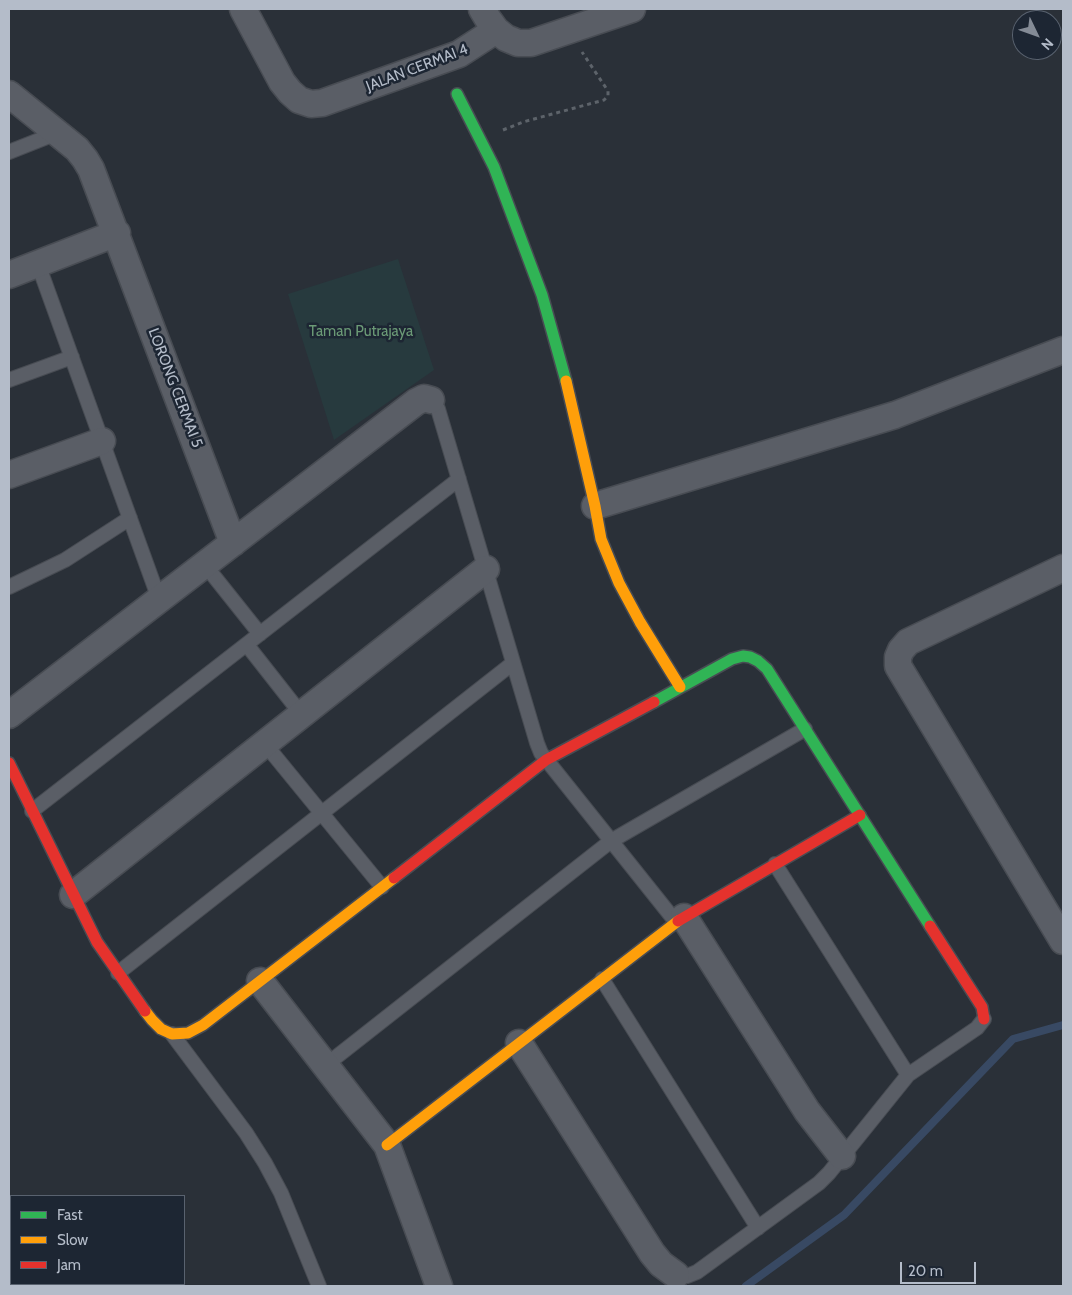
<!DOCTYPE html>
<html>
<head>
<meta charset="utf-8">
<style>
  body { margin:0 }
  #map { position:relative; width:1072px; height:1295px; overflow:hidden; background:#2a3038; font-family:Cabin,sans-serif }
  canvas { display:block }
  .frame { position:absolute; inset:0; border:10px solid #b4bcc9; pointer-events:none }
  .legend { position:absolute; left:10px; top:1195px; width:175px; height:90px; box-sizing:border-box; background:#1d2633; border:1px solid #59626f; margin:0; padding:6px 9px; list-style:none; font-size:15px; color:#b4bcc9 }
  .legend li { display:flex; align-items:center; gap:10px; height:25px }
  .legend b { width:25px; border:1px solid #59626f }
  .north { position:absolute; left:1012px; top:10px; width:50px; height:50px; box-sizing:border-box; background:#1d2633; border:1px solid #59626f; border-radius:50%; rotate:132deg; font-size:14px; font-weight:700; line-height:20px; text-align:center; color:#b4bcc9 }
  .north::after { content:''; display:block; margin:auto; width:18px; height:22px; background:#848b96; clip-path:polygon(50% 0,100% 100%,50% 72%,0 100%) }
  .scale { position:absolute; left:900px; top:1262px; width:76px; height:22px; box-sizing:border-box; border:2px solid #b4bcc9; border-top:0; padding-left:6px; font-size:15px; line-height:18px; white-space:nowrap; color:#b4bcc9; -webkit-text-stroke:4px #1d2633; paint-order:stroke }
</style>
</head>
<body>
<div id="map">
<canvas width="1072" height="1295"></canvas>
<div class="frame"></div>
<ul class="legend">
<li><b style="height:6px;background:#30b455"></b>Fast</li>
<li><b style="height:6px;background:#ff9f0a"></b>Slow</li>
<li><b style="height:6px;background:#e5322d"></b>Jam</li>
</ul>
<div class="north">N</div>
<div class="scale">20 m</div>
</div>
<script>
const ctx = document.querySelector('canvas').getContext('2d');
ctx.lineJoin = 'round';
function paint(path, color) {
  ctx.fillStyle = color;
  ctx.fill(path, 'evenodd');
}
function toPath(rows) {
  const path = new Path2D();
  for (const r of rows) {
    path.moveTo(r[0], r[1]);
    for (let i = 2; i < r.length; i += 2) path.lineTo(r[i], r[i + 1]);
  }
  return path;
}
function trace(path, color, width, dash) {
  ctx.strokeStyle = color;
  ctx.lineWidth = width;
  ctx.lineCap = dash ? 'butt' : 'round';
  ctx.setLineDash(dash || []);
  ctx.stroke(path);
}
function label(font, color, halo, rows, align = 'center') {
  ctx.font = font + ' Cabin,sans-serif';
  ctx.lineWidth = 5;
  ctx.setLineDash([]);
  ctx.textBaseline = 'middle';
  ctx.strokeStyle = halo;
  ctx.fillStyle = color;
  for (const [text, x, y, turn = 0] of rows) {
    ctx.save();
    ctx.translate(x, y);
    ctx.rotate((+turn || 0) * Math.PI / 180);
    ctx.textAlign = isNaN(turn) ? turn : align;
    if (halo) ctx.strokeText(text, 0, 0);
    ctx.fillText(text, 0, 0);
    ctx.restore();
  }
}
paint(toPath([
  [398,259,434,370,334,440,288,294]
]), '#273a3e');
trace(toPath([
  [746,1286,844,1215,1013,1039,1063,1025]
]), '#384963', 8);
const lane = toPath([
  [9,152,57,133],
  [38,264,159,599],
  [9,380,72,357],
  [431,400,438,409,537,743,541,753,676,922],
  [205,565,260,634],
  [9,587,65,560,130,518],
  [247,645,302,715],
  [265,744,382,887],
  [32,811,459,479],
  [775,864,908,1075],
  [118,973,513,663],
  [602,979,758,1228],
  [172,1034,246,1133,265,1163,281,1193,319,1286],
  [326,1065,611,841,805,729],
  [676,1275,687,1276,697,1272,819,1183,829,1173,908,1075,977,1028,984,1019]
]);
const street = toPath([
  [243,9,282,82,290,92,299,100,311,104,322,103,459,54,496,30],
  [482,9,488,19,496,30,506,38,518,43,531,43,632,9],
  [9,94,77,149,85,159,91,169,233,543],
  [9,275,117,233],
  [9,475,102,441],
  [595,506,895,415,1063,350],
  [1063,568,908,642,901,650,898,657,898,666,1063,941],
  [9,715,416,402,424,398,431,400],
  [73,895,486,569],
  [684,917,807,1111,842,1156],
  [260,981,387,1145,439,1286],
  [519,1043,652,1253,661,1264,676,1275]
]);
const fast = toPath([
  [457,94,494,167,542,295,566,381],
  [654,702,732,659,743,656,750,657,758,661,767,669,930,926]
]);
const slow = toPath([
  [566,381,595,506,601,539,619,583,640,622,680,687],
  [145,1011,152,1020,161,1029,172,1034,188,1033,203,1025,394,878],
  [387,1145,678,921]
]);
const jam = toPath([
  [9,763,97,942,145,1011],
  [394,878,546,760,654,702],
  [678,921,860,815],
  [930,926,982,1007,984,1019]
]);
trace(lane, '#484c53', 16);
trace(street, '#484c53', 29);
trace(fast, '#484c53', 14);
trace(slow, '#484c53', 14);
trace(jam, '#484c53', 14);
trace(toPath([
  [503,130,523,122,604,100,608,96,608,91,582,52]
]), '#5d636a', 3, [4, 4]);
trace(lane, '#5a5e66', 14);
trace(street, '#5a5e66', 26);
trace(fast, '#30b455', 11);
trace(slow, '#ff9f0a', 11);
trace(jam, '#e5322d', 11);
label('15px', '#b4bcc9', '#1d2633', [
  ["JALAN CERMAI 4",417,68,-21],
  ["LORONG CERMAI 5",175,388,69]
]);
label('15px', '#6b9a76', '#1d2633', [
  ["Taman Putrajaya",361,332]
]);
</script>
</body>
</html>
